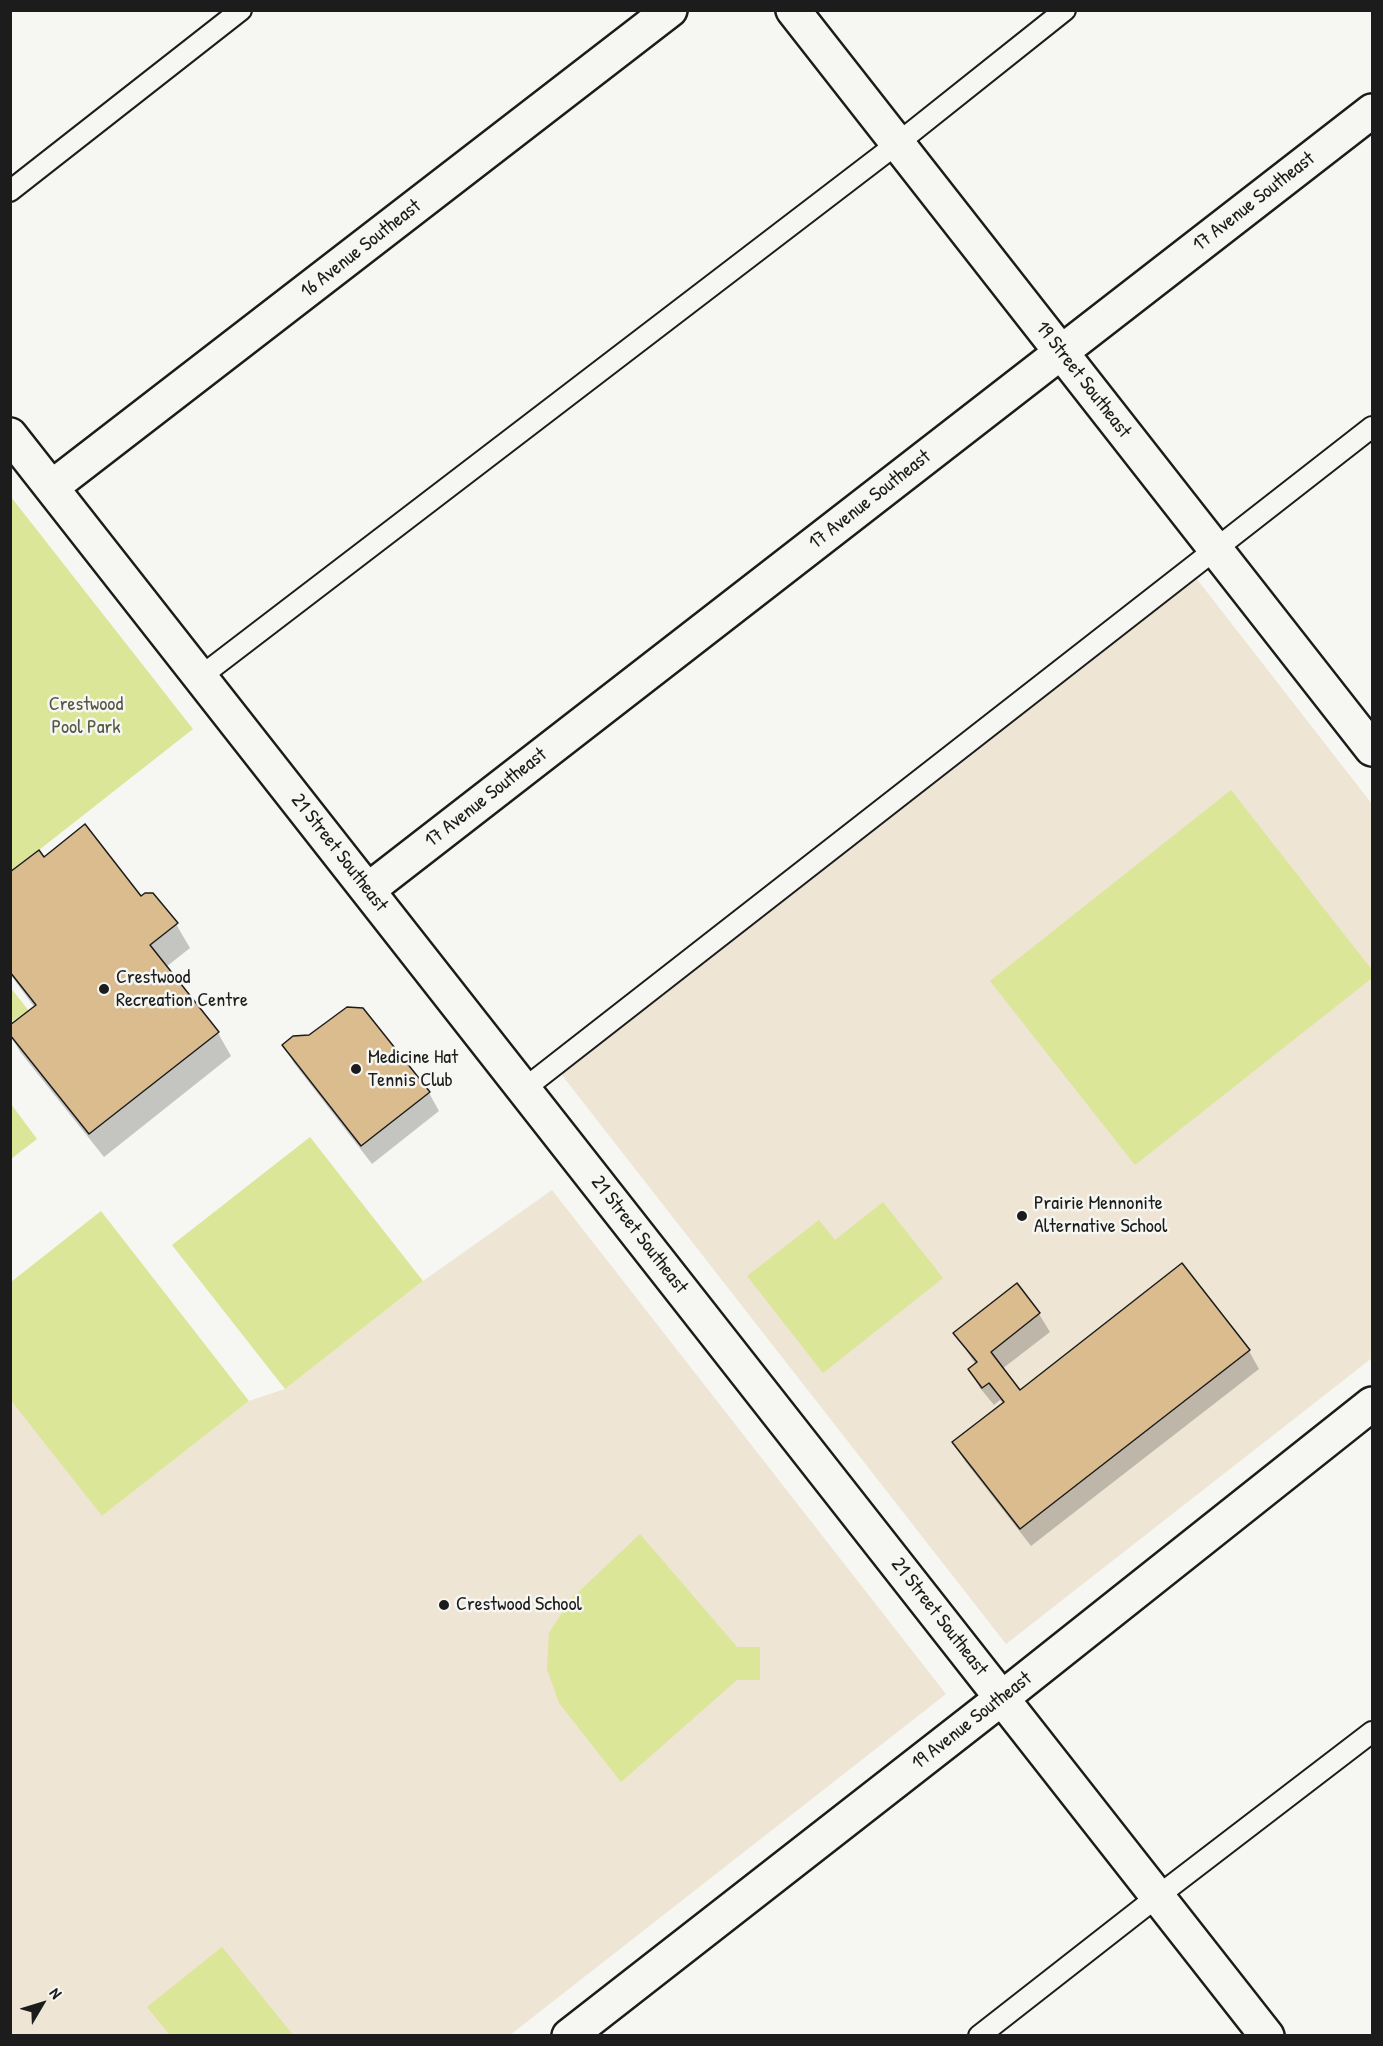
<!DOCTYPE html>
<html>
<head>
<meta charset="utf-8">
<style>
  body { margin:0 }
  #map { position:relative; width:1383px; height:2046px; overflow:hidden; background:#f6f6f2; font-family:"Patrick Hand",sans-serif }
  canvas { display:block }
  .frame { position:absolute; inset:0; border:12px solid #1c1c1c; pointer-events:none }
  .north { position:absolute; left:12px; top:1974px; width:60px; height:60px; -webkit-text-stroke:4px #f6f6f2; paint-order:stroke; rotate:52deg; font-size:16px; font-weight:700; line-height:24px; text-align:center; color:#1c1c1c }
  .north::after { content:''; display:block; margin:auto; width:21px; height:27px; background:#1c1c1c; clip-path:polygon(50% 0,100% 100%,50% 72%,0 100%) }
</style>
</head>
<body>
<div id="map">
<canvas width="1383" height="2046"></canvas>
<div class="frame"></div>
<div class="north">N</div>
</div>
<script>
const ctx = document.querySelector('canvas').getContext('2d');
ctx.lineJoin = 'round';
function paint(path, color) {
  ctx.fillStyle = color;
  ctx.fill(path, 'evenodd');
}
function toPath(rows) {
  const path = new Path2D();
  for (const r of rows) {
    path.moveTo(r[0], r[1]);
    for (let i = 2; i < r.length; i += 2) path.lineTo(r[i], r[i + 1]);
  }
  return path;
}
function trace(path, color, width, dash) {
  ctx.strokeStyle = color;
  ctx.lineWidth = width;
  ctx.lineCap = dash ? 'butt' : 'round';
  ctx.setLineDash(dash || []);
  ctx.stroke(path);
}
function label(font, color, halo, rows, align = 'center') {
  ctx.font = font + ' "Patrick Hand",sans-serif';
  ctx.lineWidth = 5;
  ctx.setLineDash([]);
  ctx.textBaseline = 'middle';
  ctx.strokeStyle = halo;
  ctx.fillStyle = color;
  for (const [text, x, y, turn = 0] of rows) {
    ctx.save();
    ctx.translate(x, y);
    ctx.rotate((+turn || 0) * Math.PI / 180);
    ctx.textAlign = isNaN(turn) ? turn : align;
    if (halo) ctx.strokeText(text, 0, 0);
    ctx.fillText(text, 0, 0);
    ctx.restore();
  }
}
paint(toPath([
  [1196,578,1372,804,1372,1358,1006,1644,561,1074],
  [552,1190,946,1694,510,2035,11,2035,10,1395,102,1516,249,1401,285,1389,423,1281]
]), '#eee5d4');
paint(toPath([
  [11,497,193,729,11,872],
  [1231,790,1372,970,1372,978,1135,1165,990,981],
  [10,987,29,1011,11,1022,10,1022],
  [11,1104,37,1139,11,1159],
  [310,1137,423,1281,285,1389,172,1245],
  [883,1202,943,1278,823,1373,747,1276,819,1220,835,1240],
  [101,1211,249,1401,102,1516,10,1399,11,1282],
  [640,1534,737,1647,760,1647,760,1680,737,1680,621,1782,559,1703,547,1669,549,1633,571,1599],
  [222,1947,293,2035,170,2035,147,2007]
]), '#dbe699');
paint(toPath([
  [43,859,141,898,176,924,190,948,166,967,218,1033,231,1056,104,1157,21,1053,10,1035,35,1008,10,974,10,874],
  [362,1009,429,1093,439,1111,372,1164,294,1063,284,1045,309,1037],
  [1017,1285,1039,1314,1050,1332,1002,1369,1020,1392,1249,1351,1259,1369,1031,1546,965,1461,954,1443,1004,1404,1000,1400,994,1405,980,1388,970,1370,976,1365,955,1333]
]), '#0003');
const building = toPath([
  [85,824,141,896,145,893,153,893,178,923,150,945,219,1032,89,1134,10,1035,10,1025,36,1005,10,972,10,872,39,850,44,857,85,824],
  [347,1007,363,1008,430,1092,361,1146,282,1045,293,1036,309,1035,347,1007],
  [1182,1263,1250,1350,1020,1529,952,1442,1004,1402,989,1383,982,1388,968,1369,977,1362,953,1333,1017,1283,1040,1313,991,1352,1020,1390,1182,1263]
]);
paint(building, '#dabc8e');
trace(building, '#1c1c1c', 1.5);
const lane = toPath([
  [10,191,241,10],
  [200,677,898,143,1065,10],
  [524,1089,1372,427],
  [979,2036,1158,1896,1372,1732]
]);
const street = toPath([
  [793,10,1372,749],
  [10,435,1267,2036],
  [52,487,670,10],
  [368,890,1372,111],
  [569,2036,1002,1698,1372,1404]
]);
trace(lane, '#1c1c1c', 24);
trace(street, '#1c1c1c', 38);
trace(lane, '#f6f6f2', 20);
trace(street, '#f6f6f2', 33);
for (const [x, y, r, color] of [
  [104,989,6,"#1c1c1c"],
  [356,1069,6,"#1c1c1c"],
  [1022,1216,6,"#1c1c1c"],
  [444,1605,6,"#1c1c1c"]
]) {
  const dot = new Path2D();
  dot.arc(x, y, r, 0, 2 * Math.PI);
  ctx.fillStyle = color;
  ctx.fill(dot);
  trace(dot, '#f6f6f2', 2);
}
label('20px', '#1c1c1c', '#f6f6f2', [
  ["17 Avenue Southeast",1254,202,-38],
  ["16 Avenue Southeast",361,249,-38],
  ["19 Street Southeast",1083,380,52],
  ["17 Avenue Southeast",870,500,-38],
  ["17 Avenue Southeast",486,798,-38],
  ["21 Street Southeast",339,853,52],
  ["21 Street Southeast",639,1235,52],
  ["21 Street Southeast",939,1617,52],
  ["19 Avenue Southeast",972,1721,-38]
]);
label('20px', '#555942', '#f6f6f2', [
  ["Crestwood",86,705],
  ["Pool Park",86,728]
]);
label('20px', '#1c1c1c', '#f6f6f2', [
  ["Crestwood",116,978],
  ["Recreation Centre",116,1001],
  ["Medicine Hat",368,1058],
  ["Tennis Club",368,1081],
  ["Prairie Mennonite",1034,1204],
  ["Alternative School",1034,1227],
  ["Crestwood School",456,1605]
], 'left');
</script>
</body>
</html>
